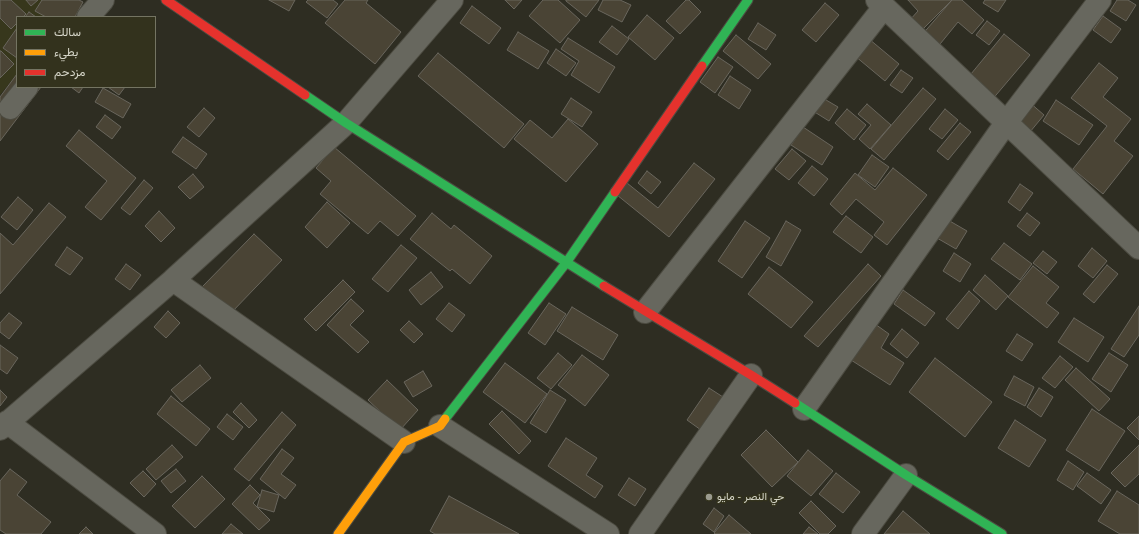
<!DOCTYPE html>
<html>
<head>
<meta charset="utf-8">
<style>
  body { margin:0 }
  #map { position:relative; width:1139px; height:534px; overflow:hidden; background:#2e2d22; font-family:"Open Sans",Vazirmatn,sans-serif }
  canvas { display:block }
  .legend { position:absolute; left:16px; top:16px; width:140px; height:72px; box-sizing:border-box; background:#33321d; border:1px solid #747462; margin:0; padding:5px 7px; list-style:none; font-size:12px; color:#d6d6c9 }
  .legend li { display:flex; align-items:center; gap:8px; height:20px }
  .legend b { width:20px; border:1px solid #747462 }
</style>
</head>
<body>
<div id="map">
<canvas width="1139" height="534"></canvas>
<ul class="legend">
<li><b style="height:5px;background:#30b455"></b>سالك</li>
<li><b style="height:5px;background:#ff9f0a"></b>بطيء</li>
<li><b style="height:5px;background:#e5322d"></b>مزدحم</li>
</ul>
</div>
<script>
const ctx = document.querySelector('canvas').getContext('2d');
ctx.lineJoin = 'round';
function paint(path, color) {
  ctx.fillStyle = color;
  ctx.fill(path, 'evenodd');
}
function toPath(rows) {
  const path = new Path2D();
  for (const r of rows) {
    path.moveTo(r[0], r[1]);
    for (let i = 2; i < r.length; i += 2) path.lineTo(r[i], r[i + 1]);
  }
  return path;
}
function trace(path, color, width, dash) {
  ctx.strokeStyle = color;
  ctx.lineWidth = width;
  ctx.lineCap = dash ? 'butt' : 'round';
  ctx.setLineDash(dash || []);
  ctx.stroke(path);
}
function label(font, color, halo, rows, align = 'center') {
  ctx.font = font + ' "Open Sans",Vazirmatn,sans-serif';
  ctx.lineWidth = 3;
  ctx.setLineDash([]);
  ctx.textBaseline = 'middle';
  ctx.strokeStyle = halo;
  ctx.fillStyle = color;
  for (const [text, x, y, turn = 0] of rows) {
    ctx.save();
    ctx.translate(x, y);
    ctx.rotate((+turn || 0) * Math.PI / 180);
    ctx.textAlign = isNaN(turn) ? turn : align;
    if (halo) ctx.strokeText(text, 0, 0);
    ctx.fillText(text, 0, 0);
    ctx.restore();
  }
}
paint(toPath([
  [0,0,75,0,61,17,17,17,17,74,0,95]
]), '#37371c');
const building = toPath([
  [0,0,11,0,26,14,23,17,17,17,17,23,11,29,0,18,0,0],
  [26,0,38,0,31,6,26,0],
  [42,0,79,0,83,2,75,17,46,17,35,11,42,0],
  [269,0,295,0,289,11,269,0],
  [308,0,333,0,338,4,327,18,306,2,308,0],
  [345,0,368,0,366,3,401,32,375,64,325,23,345,0],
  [505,0,522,0,514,9,505,0],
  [543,0,558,0,580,20,560,43,529,16,543,0],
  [566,0,599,0,586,17,566,1,566,0],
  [603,0,620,0,631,5,622,22,598,10,603,0],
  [686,0,689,0,701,12,680,34,666,21,686,0],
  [908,0,952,0,920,32,909,21,918,11,908,0],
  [952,0,962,0,984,20,972,34,958,22,936,49,921,36,952,0],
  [985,0,1006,0,998,12,983,3,985,0],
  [1117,0,1128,0,1136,5,1126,21,1110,11,1117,0],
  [825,3,839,15,816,42,802,30,825,3],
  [472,6,501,28,489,44,460,23,472,6],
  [29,12,36,17,25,17,29,12],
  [647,15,674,38,655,60,628,37,647,15],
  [1103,16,1121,29,1111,43,1093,30,1103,16],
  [987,21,1000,31,989,45,976,35,987,21],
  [758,23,776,35,766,50,748,39,758,23],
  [612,26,629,39,617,55,599,42,612,26],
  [17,28,17,58,3,48,17,28],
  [518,32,549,51,538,69,507,50,518,32],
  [1004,34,1030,55,991,101,966,80,1004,34],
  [736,35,771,64,758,79,723,51,736,35],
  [568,38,615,67,599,93,571,75,579,61,561,49,568,38],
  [869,39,899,64,885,81,855,56,869,39],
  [556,49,576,63,566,76,547,63,556,49],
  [0,51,1,51,14,64,0,78,0,51],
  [438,53,524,124,504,148,418,76,438,53],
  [718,57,733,67,715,93,700,82,718,57],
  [1099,63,1118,78,1103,97,1131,119,1114,141,1133,156,1103,194,1073,169,1107,126,1071,98,1099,63],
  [901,70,913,78,902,93,890,85,901,70],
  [17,74,17,87,41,87,0,141,0,97,17,74],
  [730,76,751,90,739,109,718,95,730,76],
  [71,87,83,87,79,93,71,87],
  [108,87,125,87,119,95,108,87],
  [103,88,131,104,123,118,95,102,103,88],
  [923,88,936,99,884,160,871,149,923,88],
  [821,97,838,107,829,121,813,111,821,97],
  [571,98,592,112,582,127,561,114,571,98],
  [1056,100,1093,125,1079,145,1043,121,1056,100],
  [1029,102,1044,115,1025,138,1010,126,1029,102],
  [867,104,891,125,870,149,859,139,871,125,858,114,867,104],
  [204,108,215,118,199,137,187,127,204,108],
  [847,109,866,125,854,140,835,123,847,109],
  [945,109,958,120,942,139,929,129,945,109],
  [105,115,121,127,112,139,96,127,105,115],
  [568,119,598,144,566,182,514,139,530,120,552,138,568,119],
  [960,123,971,132,948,160,937,151,960,123],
  [803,127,833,147,822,165,791,145,803,127],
  [79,130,136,178,101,220,85,207,107,181,66,146,79,130],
  [183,137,207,154,196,169,172,152,183,137],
  [334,147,416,216,398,236,380,221,368,234,320,194,331,181,316,168,334,147],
  [792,149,806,161,789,180,775,169,792,149],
  [872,155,889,167,875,187,858,175,872,155],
  [694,163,715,179,669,237,617,195,627,183,658,208,694,163],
  [812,166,828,179,814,196,798,183,812,166],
  [893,168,927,195,887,245,874,235,884,222,856,199,842,215,830,204,855,173,875,190,893,168],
  [647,171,661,182,651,194,638,183,647,171],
  [193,174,204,187,190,199,178,187,193,174],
  [144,180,153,188,130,215,121,208,144,180],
  [1020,184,1033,193,1020,211,1008,202,1020,184],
  [18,197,33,210,17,230,1,217,18,197],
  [327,202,350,223,327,248,305,227,327,202],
  [49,203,66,217,0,294,0,233,13,245,49,203],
  [159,211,175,228,161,242,145,226,159,211],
  [432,213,451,229,454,225,492,256,470,284,452,269,450,271,410,239,432,213],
  [1027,213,1040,223,1030,236,1017,226,1027,213],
  [846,216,873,237,861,253,833,232,846,216],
  [948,220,967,231,956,249,937,238,948,220],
  [745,221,770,238,742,278,718,261,745,221],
  [786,221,801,230,781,266,766,257,786,221],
  [254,234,282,260,230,314,202,287,254,234],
  [1004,243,1032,264,1020,280,991,259,1004,243],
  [401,245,417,258,388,292,372,279,401,245],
  [67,247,83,258,70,275,55,265,67,247],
  [1092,248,1107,261,1093,278,1078,266,1092,248],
  [1043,251,1057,262,1047,274,1033,263,1043,251],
  [954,253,971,264,960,282,943,271,954,253],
  [126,264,141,275,130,290,115,279,126,264],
  [868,264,881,276,818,347,804,336,868,264],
  [1107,265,1118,274,1094,303,1083,294,1107,265],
  [1033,266,1059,287,1046,303,1059,313,1047,328,1008,297,1033,266],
  [769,267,813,302,791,328,748,294,769,267],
  [431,272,443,287,421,305,409,290,431,272],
  [985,275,1008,296,996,310,973,290,985,275],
  [343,280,355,292,316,331,304,319,343,280],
  [903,290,935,313,925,326,894,304,903,290],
  [969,291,980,301,958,329,946,319,969,291],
  [351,299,364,311,350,325,369,342,358,353,327,325,351,299],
  [449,303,465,315,452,332,436,319,449,303],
  [549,303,566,314,545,345,528,333,549,303],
  [1139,306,1139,335,1124,357,1111,349,1139,306],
  [572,307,618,335,603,360,557,331,572,307],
  [168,311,180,323,166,338,154,327,168,311],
  [9,313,22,323,9,339,0,332,0,323,9,313],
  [1074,318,1104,337,1088,362,1058,342,1074,318],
  [409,321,423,334,414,343,400,330,409,321],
  [875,324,889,334,881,348,904,363,890,385,851,360,875,324],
  [902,329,919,343,907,358,890,344,902,329],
  [1017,334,1033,344,1022,361,1006,351,1017,334],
  [0,345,18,358,7,374,0,369,0,345],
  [558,353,572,365,551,389,537,378,558,353],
  [1109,353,1128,365,1111,392,1092,379,1109,353],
  [582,355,609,375,585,406,558,385,582,355],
  [1060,356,1073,367,1055,388,1042,378,1060,356],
  [935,358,992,402,965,437,909,392,935,358],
  [505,363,547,394,525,423,483,392,505,363],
  [200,365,211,378,182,402,171,390,200,365],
  [1076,368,1110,399,1099,411,1065,380,1076,368],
  [423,371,432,386,413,397,404,382,423,371],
  [1014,376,1034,387,1025,406,1004,395,1014,376],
  [387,380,418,410,400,430,368,400,387,380],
  [709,388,723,397,701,430,687,420,709,388],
  [1039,388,1053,397,1041,417,1027,407,1039,388],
  [0,390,7,397,0,406,0,390],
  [550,390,566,400,546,433,530,423,550,390],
  [171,396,210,429,196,446,157,414,171,396],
  [241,403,257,420,249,428,233,412,241,403],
  [1092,409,1125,431,1099,471,1066,450,1092,409],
  [502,411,531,441,519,454,489,424,502,411],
  [282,412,296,425,249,481,234,469,282,412],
  [227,414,243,427,233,440,217,427,227,414],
  [1139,416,1139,440,1127,428,1139,416],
  [1015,420,1046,440,1029,467,998,448,1015,420],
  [766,430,798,462,772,487,741,455,766,430],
  [566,438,597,458,586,475,603,486,595,498,548,466,566,438],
  [172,445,183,457,156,480,146,469,172,445],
  [1139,445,1139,474,1125,487,1111,473,1139,445],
  [282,449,294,458,281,474,296,485,285,499,260,479,282,449],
  [808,450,833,471,811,496,787,476,808,450],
  [1068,461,1084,472,1073,490,1057,480,1068,461],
  [10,469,27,482,17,495,51,522,41,534,6,534,0,530,0,481,10,469],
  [176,469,186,481,171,493,161,481,176,469],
  [143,471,156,484,144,497,130,483,143,471],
  [836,473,860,492,843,513,819,494,836,473],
  [1087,473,1111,490,1101,504,1077,486,1087,473],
  [202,476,225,499,195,528,172,506,202,476],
  [629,478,646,489,635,506,618,495,629,478],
  [250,485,260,495,253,503,270,520,259,530,232,504,250,485],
  [262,490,279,495,274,512,257,507,262,490],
  [1117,491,1139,505,1139,534,1120,534,1098,521,1117,491],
  [449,496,519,534,435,534,430,531,449,496],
  [811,501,836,526,828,534,820,534,799,513,811,501],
  [714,508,724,516,714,532,703,524,714,508],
  [903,511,930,534,884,534,903,511],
  [729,515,751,534,715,534,714,533,729,515],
  [231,524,243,534,222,534,231,524],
  [86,527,93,534,79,534,86,527],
  [809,527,818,534,803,534,809,527]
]);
paint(building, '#4a4435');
trace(building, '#69665d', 1);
const street = toPath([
  [877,0,1139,248],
  [88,17,103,0],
  [10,108,27,87],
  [173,280,404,442],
  [645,312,884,7],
  [804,409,1006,123,1100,0],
  [7,422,155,534],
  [440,426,608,534],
  [0,429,173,280,346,123,452,0],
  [640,534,751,375],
  [863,534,906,475]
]);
const fast = toPath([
  [702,66,748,0],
  [305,95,346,123,604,286],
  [795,403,906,475,1002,534],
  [445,419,566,263,615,192]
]);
const slow = toPath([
  [338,534,404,442,440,426,445,419]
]);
const jam = toPath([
  [166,0,305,95],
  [615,192,702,66],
  [604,286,751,375,795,403]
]);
trace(street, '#4c4b41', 24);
trace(fast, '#4c4b41', 11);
trace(slow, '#4c4b41', 11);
trace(jam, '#4c4b41', 11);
trace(street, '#67675e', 22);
trace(fast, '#30b455', 9);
trace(slow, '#ff9f0a', 9);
trace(jam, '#e5322d', 9);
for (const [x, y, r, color] of [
  [709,497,4,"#9b9b8f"]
]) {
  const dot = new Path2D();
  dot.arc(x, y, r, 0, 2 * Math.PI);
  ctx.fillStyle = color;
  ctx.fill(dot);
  trace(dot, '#33321d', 1.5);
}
label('11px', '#d6d6c9', '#33321d', [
  ["حي النصر - مايو",717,497]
], 'left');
</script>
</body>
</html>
